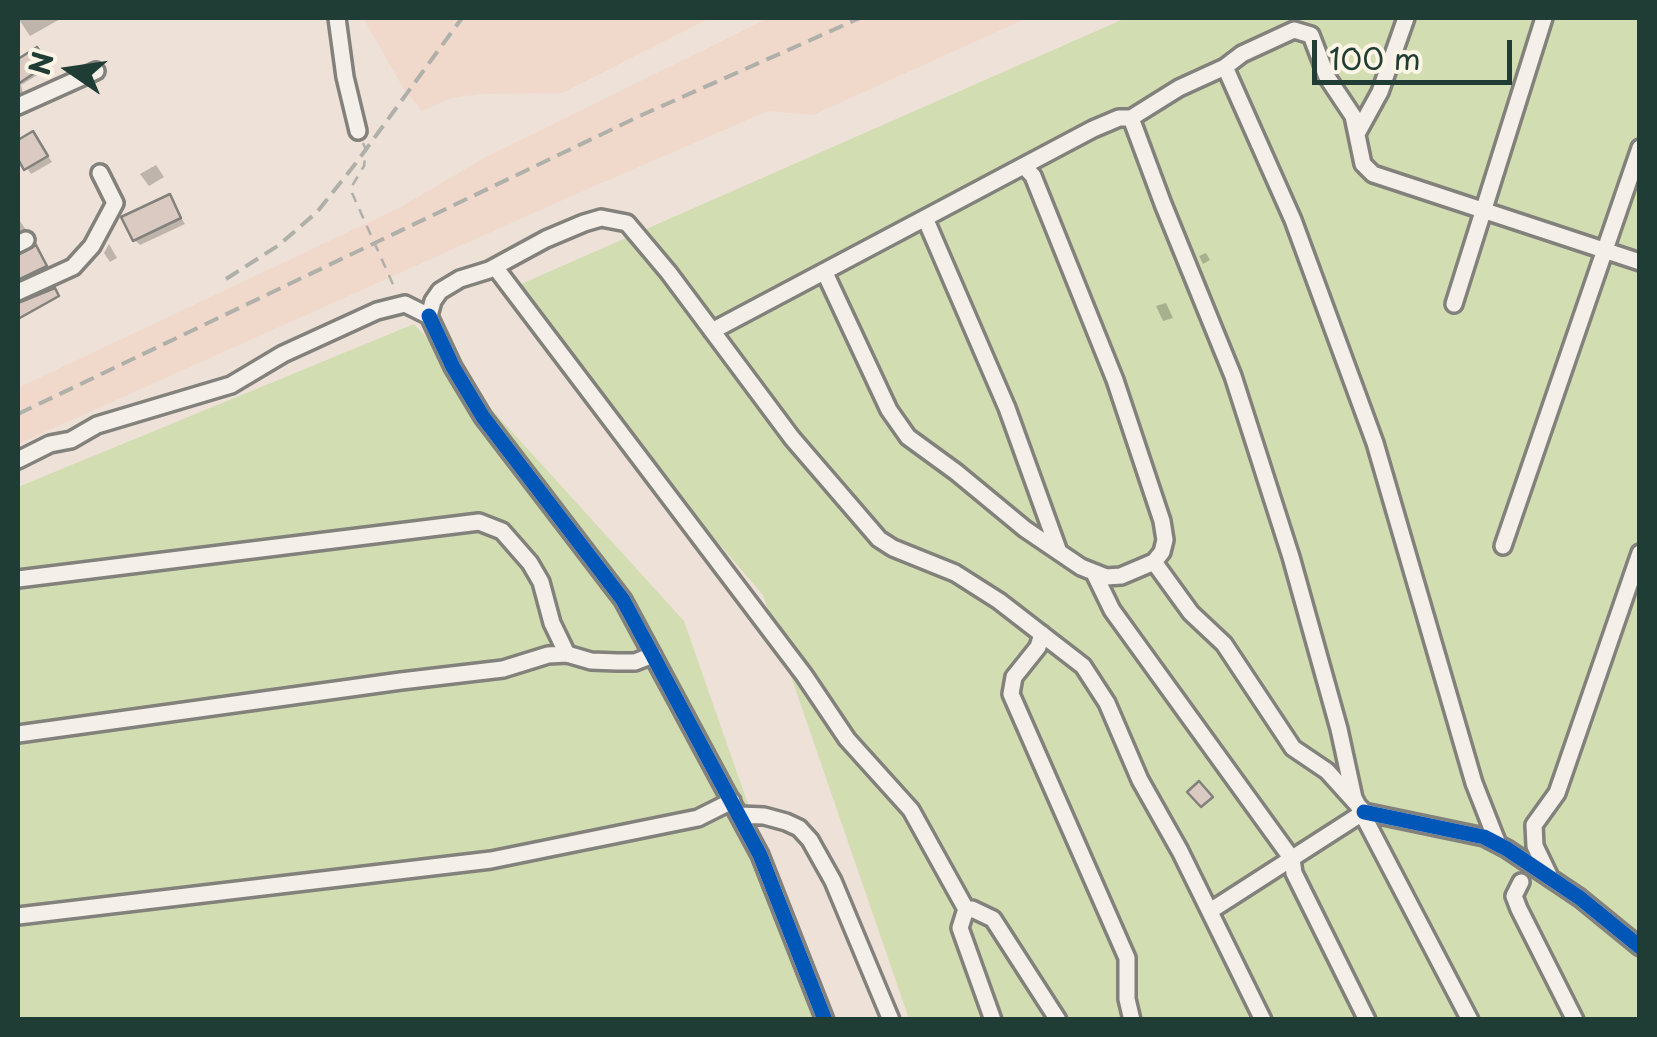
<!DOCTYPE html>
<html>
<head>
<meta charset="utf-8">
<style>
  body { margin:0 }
  #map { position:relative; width:1657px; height:1037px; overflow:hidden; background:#eee1d8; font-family:"Playpen Sans",sans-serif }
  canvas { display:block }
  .frame { position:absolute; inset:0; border:20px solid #1f3d34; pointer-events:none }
  .north { position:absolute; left:20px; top:20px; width:100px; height:100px; -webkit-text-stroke:8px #fcf5e5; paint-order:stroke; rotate:283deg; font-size:28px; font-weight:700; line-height:40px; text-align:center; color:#1f3d34 }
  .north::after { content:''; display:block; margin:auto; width:35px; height:45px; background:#1f3d34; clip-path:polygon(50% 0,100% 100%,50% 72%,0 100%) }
  .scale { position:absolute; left:1312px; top:40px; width:200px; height:45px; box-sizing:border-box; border:5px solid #1f3d34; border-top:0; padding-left:12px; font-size:30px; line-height:35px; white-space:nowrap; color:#1f3d34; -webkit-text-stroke:8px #fcf5e5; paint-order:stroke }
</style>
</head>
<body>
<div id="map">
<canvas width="1657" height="1037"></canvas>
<div class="frame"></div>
<div class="north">N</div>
<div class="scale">100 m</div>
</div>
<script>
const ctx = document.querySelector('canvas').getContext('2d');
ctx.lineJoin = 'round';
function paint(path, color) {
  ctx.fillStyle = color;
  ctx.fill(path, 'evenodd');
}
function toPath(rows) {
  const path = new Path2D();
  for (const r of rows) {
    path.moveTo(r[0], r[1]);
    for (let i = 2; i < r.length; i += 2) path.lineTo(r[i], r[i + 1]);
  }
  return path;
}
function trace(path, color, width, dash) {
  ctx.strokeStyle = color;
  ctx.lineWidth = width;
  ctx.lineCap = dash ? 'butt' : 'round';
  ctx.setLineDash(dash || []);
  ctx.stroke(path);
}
paint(toPath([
  [363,18,710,18,562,93,481,94,451,98,422,111,404,89],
  [769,18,1027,18,813,115,768,111,567,198,18,444,18,388,399,208,486,157]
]), '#f0d8cb');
paint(toPath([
  [1126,18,1639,18,1639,1019,909,1019,763,595,503,292],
  [414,324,684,621,823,1019,18,1020,18,487]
]), '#d2ddb2');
paint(toPath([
  [18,18,62,18,30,36],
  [37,50,49,68,21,85,23,93,18,95,18,62],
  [33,134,52,162,31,174,18,154,18,143],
  [156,165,164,177,149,186,140,174],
  [169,197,185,224,140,245,135,240],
  [18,218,26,230,18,234],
  [109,244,117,258,110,262,104,253],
  [1206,253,1210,260,1203,264,1199,256],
  [1166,303,1173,318,1163,321,1156,306]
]), '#0003');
const building = toPath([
  [37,47,48,64,18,84,18,59,37,47],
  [33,131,48,156,24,170,18,159,18,140,33,131],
  [170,194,181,218,133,241,121,217,170,194],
  [36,245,47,266,18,280,18,255,36,245],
  [55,288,59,296,18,319,18,303,55,288],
  [1199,781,1213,797,1201,807,1187,792,1199,781]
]);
paint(building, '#dacac2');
trace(building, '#82817c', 2.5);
const minor = toPath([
  [337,18,345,77,358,131],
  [1225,67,1293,220,1375,443,1474,783,1498,844],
  [18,106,96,71],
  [1131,118,1163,204,1233,376,1291,557,1339,729,1354,798,1470,1020],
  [1358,132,1380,92,1406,18],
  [925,218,1007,408,1059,552],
  [18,244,26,240],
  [495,267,804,675,847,739,911,810,967,911],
  [825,273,889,410,908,437,956,472,1025,529,1081,567,1106,577,1121,576,1154,562,1162,552,1165,540,1162,521,1115,380,1033,176,1025,167],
  [18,292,73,267,92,246,115,203,100,173],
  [1454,304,1544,18],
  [429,316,433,301,440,291,460,279,489,270,546,239,584,223,601,218,627,223,669,273,792,438,879,539,893,548,955,573,999,601,1083,666,1107,703,1140,780,1180,851,1263,1020],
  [712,331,1093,129,1119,118,1131,118,1179,88,1225,67,1242,54,1294,30,1311,35,1327,77,1353,116,1363,164,1373,174,1640,262],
  [18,460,50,444,71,440,97,425,231,385,283,354,377,311,405,304,429,316,453,367,483,417,623,600,760,855,825,1020],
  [1503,546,1640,148],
  [1154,562,1191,613,1224,644,1293,748,1327,771,1364,812,1484,837,1507,849,1580,898,1640,947],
  [1094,573,1112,610,1292,859,1294,873,1367,1020],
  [18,579,479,522,502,531,530,563,541,582,552,623,567,654],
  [1042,634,1038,647,1014,677,1011,694,1127,958,1127,999,1132,1020],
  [18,734,401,681,503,669,548,655,567,654,591,661,617,662,635,662,653,655],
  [739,815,764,816,786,822,799,828,810,840,833,881,891,1020],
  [1549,875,1535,846,1534,825,1557,793,1640,553],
  [1521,882,1514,896,1519,909,1575,1020],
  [1210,911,1364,812],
  [18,916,491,860,698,818,732,801],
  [993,1020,960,928,965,912,972,909,993,919,1058,1020]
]);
trace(minor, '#82817c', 22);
trace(toPath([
  [363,143,366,150,364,166,352,186,352,193,396,291]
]), '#afb0aa', 2.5, [10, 8]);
trace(minor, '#f4efe9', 15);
trace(toPath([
  [226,279,279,245,317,212,356,163,462,18],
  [18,414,644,114,860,18]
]), '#afb0aa', 4, [15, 8]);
trace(toPath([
  [429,316,453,367,483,417,623,600,760,855,825,1020],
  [1364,812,1484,837,1507,849,1580,898,1640,947]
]), '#0057b8', 15);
</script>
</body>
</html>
